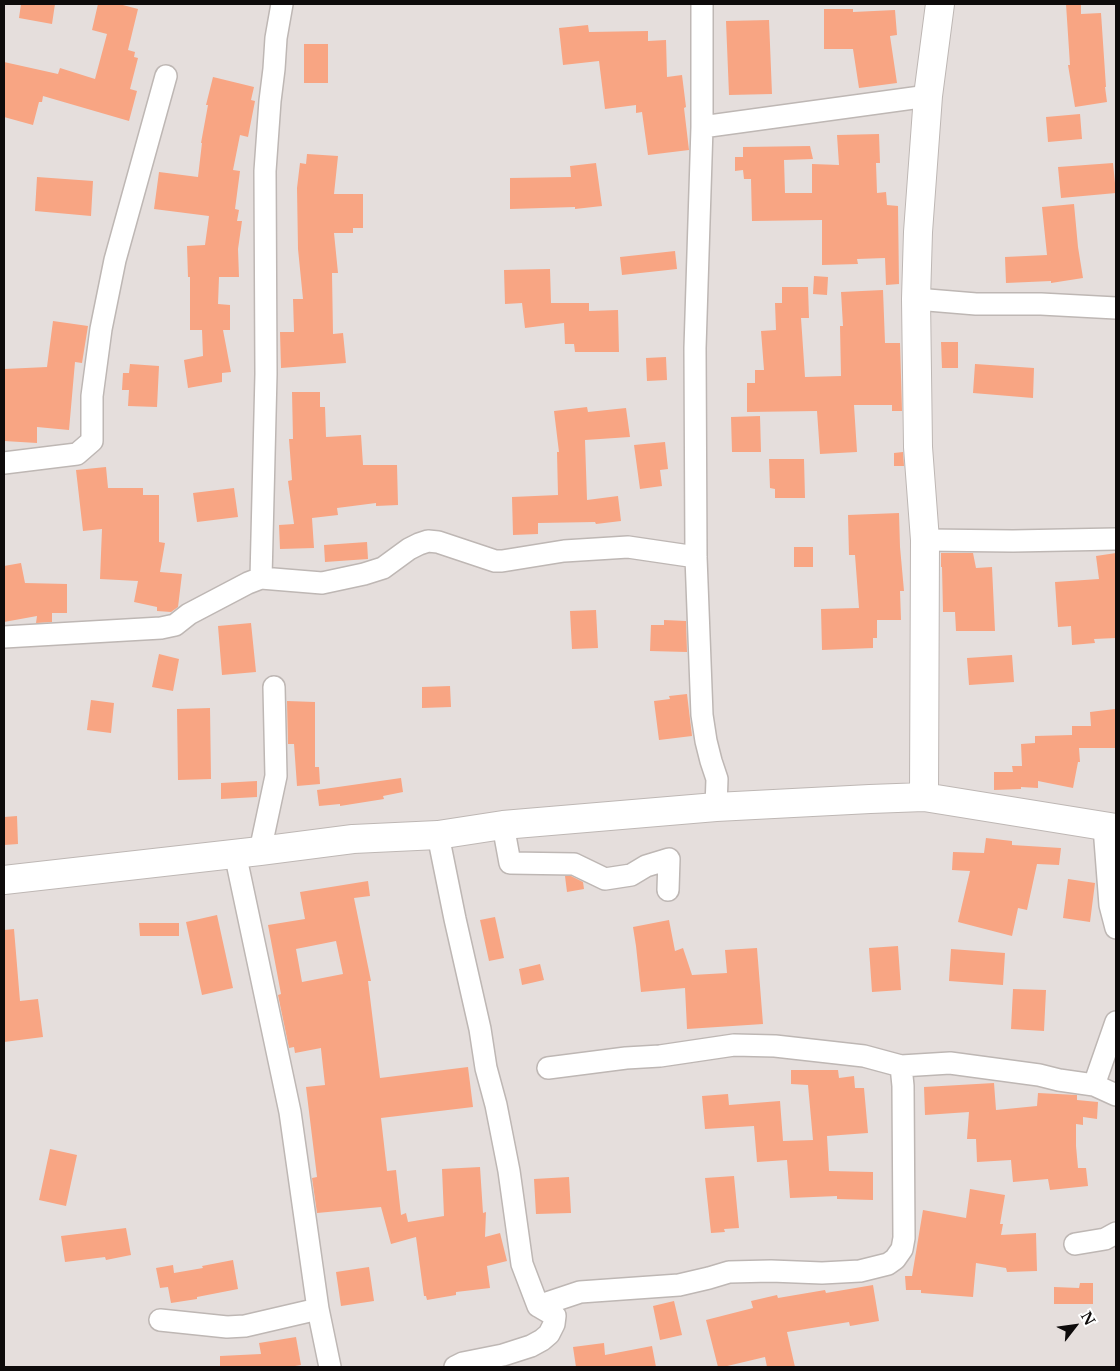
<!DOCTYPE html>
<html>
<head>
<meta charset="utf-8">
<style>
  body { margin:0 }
  #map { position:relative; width:1120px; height:1371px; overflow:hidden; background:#e5dedc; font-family:"Libre Baskerville",serif }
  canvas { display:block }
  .frame { position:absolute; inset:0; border:5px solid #0e0b0b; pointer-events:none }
  .north { position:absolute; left:1050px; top:1301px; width:50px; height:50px; -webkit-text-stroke:4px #fff; paint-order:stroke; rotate:60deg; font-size:14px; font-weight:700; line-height:20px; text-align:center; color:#0e0b0b }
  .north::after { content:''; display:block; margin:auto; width:18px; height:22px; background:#0e0b0b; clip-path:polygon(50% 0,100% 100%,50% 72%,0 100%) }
</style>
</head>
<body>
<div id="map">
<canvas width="1120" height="1371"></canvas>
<div class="frame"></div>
<div class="north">N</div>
</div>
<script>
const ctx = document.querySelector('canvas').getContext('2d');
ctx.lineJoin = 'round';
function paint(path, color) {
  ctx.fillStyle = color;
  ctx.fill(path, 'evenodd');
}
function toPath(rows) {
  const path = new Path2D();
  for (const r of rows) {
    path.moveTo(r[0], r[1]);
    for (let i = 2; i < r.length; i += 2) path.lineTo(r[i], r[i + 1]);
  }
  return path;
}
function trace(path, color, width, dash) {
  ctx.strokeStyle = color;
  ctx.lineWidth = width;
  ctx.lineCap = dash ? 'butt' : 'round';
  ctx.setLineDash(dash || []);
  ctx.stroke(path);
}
paint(toPath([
  [21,4,55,4,52,24,19,18],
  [98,4,119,4,138,9,128,50,135,52,134,57,138,58,130,89,137,91,129,121,43,96,42,102,39,102,33,125,4,117,4,62,58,74,60,68,95,79,107,34,92,30],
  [1066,4,1081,4,1081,14,1101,13,1106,87,1105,87,1107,102,1075,107,1068,65,1070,65],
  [824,9,853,9,853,12,895,10,897,35,890,36,897,83,859,88,853,49,824,49],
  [769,20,772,94,729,95,726,21],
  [588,25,589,32,648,31,648,41,666,40,667,77,682,75,686,107,684,108,689,150,648,155,642,112,636,113,636,105,605,109,599,61,563,65,559,28],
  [304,44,328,44,328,83,304,83],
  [213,77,254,87,251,100,255,101,248,137,240,135,233,170,240,171,235,209,239,210,237,221,242,221,238,249,239,277,219,277,218,304,230,305,230,330,223,330,231,372,222,373,222,382,188,388,184,360,203,356,202,330,190,330,190,277,188,277,187,246,205,245,209,216,154,209,159,172,198,177,202,143,201,143,208,105,206,105],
  [1080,114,1082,139,1048,142,1046,117],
  [879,134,880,163,876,163,877,193,886,192,887,205,898,206,899,284,886,285,885,258,857,259,858,264,822,265,822,220,752,221,751,179,744,179,743,170,735,171,735,157,743,157,743,147,810,146,813,159,784,160,785,193,812,193,812,164,839,165,837,135],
  [307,154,338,156,334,194,363,194,363,228,353,228,353,233,334,233,338,273,332,273,333,334,343,333,346,363,281,368,280,332,294,332,293,299,303,299,298,249,297,188,300,163,306,164],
  [596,163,602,206,575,209,575,207,510,209,510,178,571,177,570,166],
  [1113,163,1116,193,1061,198,1058,167],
  [37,177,93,181,91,216,35,211],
  [1074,204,1078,247,1083,278,1051,283,1051,281,1006,283,1005,257,1047,255,1042,207],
  [675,251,677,269,622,275,620,257],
  [550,269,551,303,589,303,589,311,618,310,619,352,575,352,574,344,565,344,564,323,525,328,522,303,505,304,504,270],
  [814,276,828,277,827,295,813,294],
  [782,287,808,287,809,318,801,318,805,377,841,376,840,326,843,326,841,292,883,290,885,343,900,343,902,411,892,411,892,405,854,405,857,452,820,454,817,411,747,412,747,383,755,383,755,370,764,370,761,331,776,330,775,303,782,303],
  [53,321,88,326,82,363,75,362,69,430,37,427,37,443,4,441,4,369,47,367],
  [941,342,958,342,958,368,942,368],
  [666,357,667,380,647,381,646,358],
  [130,364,159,366,157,407,128,406,129,390,122,390,123,373,129,373],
  [975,364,1034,368,1033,398,973,393],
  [292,392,320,392,320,407,325,407,326,437,361,435,363,465,397,465,398,505,376,506,376,503,337,508,338,515,312,518,314,548,280,549,279,525,294,524,288,481,292,480,289,439,293,439],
  [587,407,588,412,626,408,630,437,585,440,587,500,618,496,621,521,596,524,595,522,538,523,538,534,513,535,512,497,558,495,557,452,559,452,554,411],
  [760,416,761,452,732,452,731,417],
  [665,442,668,469,660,470,662,486,640,489,634,445],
  [903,452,904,466,894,466,894,453],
  [769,459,804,459,805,498,775,498,775,489,770,488],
  [106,467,108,488,143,488,143,495,159,495,159,542,165,543,160,572,182,574,178,607,171,612,157,611,157,607,134,602,138,581,100,579,102,529,83,531,76,470],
  [234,488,238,517,197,522,193,493],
  [899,513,900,547,904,591,900,591,901,620,877,620,877,638,873,638,873,648,822,650,821,609,859,608,855,555,849,555,848,515],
  [367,542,368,559,325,562,324,545],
  [794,547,813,547,813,567,794,567],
  [941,553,973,553,976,568,992,567,995,631,956,631,955,612,943,612,942,567,941,567],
  [1116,553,1116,638,1094,639,1095,643,1072,645,1071,626,1058,627,1055,582,1099,579,1096,556],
  [21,563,25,583,67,584,67,613,52,613,52,622,36,623,37,616,4,622,4,566],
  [596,610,598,648,572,649,570,611],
  [664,620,686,621,687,652,650,651,651,625,664,625],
  [251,623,256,672,222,675,218,626],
  [159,654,179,659,173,691,152,687],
  [1012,655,1014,682,969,685,967,658],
  [450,686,451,707,422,708,422,687],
  [687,694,692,736,659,740,654,701,670,699,669,696],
  [91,700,114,703,111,733,87,730],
  [287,701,315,702,315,767,319,767,320,784,297,786,294,744,288,744],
  [210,708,211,779,178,780,177,709],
  [1115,709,1116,748,1079,748,1080,762,1078,762,1073,788,1038,781,1038,788,1021,787,1021,789,994,790,994,772,1013,772,1012,766,1022,766,1021,744,1035,743,1035,736,1072,735,1072,726,1091,726,1090,712],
  [401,778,403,792,383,796,384,799,340,806,340,804,319,806,317,790],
  [257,781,257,797,221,799,221,783],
  [17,816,18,844,4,845,4,817],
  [986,838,1012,841,1012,845,1061,848,1059,865,1037,864,1027,910,1018,908,1012,936,958,922,970,871,952,870,953,852,984,853],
  [565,876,571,876,583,882,584,889,567,892],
  [1068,879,1095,883,1090,922,1063,918],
  [368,881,370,896,354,898,371,981,368,981,380,1078,468,1067,473,1107,381,1118,387,1171,396,1170,401,1215,406,1213,408,1222,444,1216,442,1169,480,1167,483,1213,486,1212,485,1237,500,1233,507,1261,487,1266,490,1288,456,1292,456,1295,427,1300,426,1296,424,1296,416,1237,391,1244,381,1207,317,1213,312,1178,317,1177,306,1087,325,1085,321,1049,321,1048,295,1053,294,1047,289,1048,278,995,281,994,268,925,305,919,300,892],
  [336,941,343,974,302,982,296,949],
  [217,915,233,988,202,995,186,922],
  [495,917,504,958,489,961,480,920],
  [669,920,675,951,683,948,692,975,727,973,725,950,757,948,763,1024,687,1029,685,988,641,992,636,946,633,927],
  [139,923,179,923,179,936,140,936],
  [14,929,20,1001,38,999,43,1037,4,1042,4,930],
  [898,946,901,990,872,992,869,948],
  [951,949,1005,953,1003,985,949,981],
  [540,964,544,980,522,985,519,969],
  [1013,989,1046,990,1044,1031,1011,1029],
  [791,1070,838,1070,839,1078,854,1076,855,1088,864,1088,868,1133,827,1136,829,1171,873,1172,873,1200,837,1199,837,1196,790,1198,787,1160,757,1162,754,1126,705,1129,702,1096,728,1094,729,1105,780,1101,783,1141,813,1140,808,1085,791,1084],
  [994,1083,996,1110,1037,1106,1038,1093,1077,1095,1077,1100,1098,1102,1097,1119,1083,1117,1083,1125,1076,1124,1076,1146,1078,1168,1086,1168,1088,1186,1050,1190,1048,1179,1013,1182,1011,1160,977,1162,976,1139,967,1139,969,1112,925,1115,924,1087],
  [50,1149,77,1155,66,1206,39,1200],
  [734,1176,739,1228,724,1229,725,1232,711,1233,705,1178],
  [569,1177,571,1213,536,1214,534,1179],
  [970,1189,1005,1195,1000,1224,1003,1224,1001,1235,1036,1233,1037,1271,1007,1272,1006,1268,976,1263,973,1297,921,1293,921,1290,906,1290,905,1276,912,1276,923,1210,966,1218],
  [126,1228,131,1255,106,1260,105,1257,65,1262,61,1236],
  [233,1260,238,1289,197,1297,197,1299,171,1303,168,1287,160,1288,156,1268,173,1265,174,1273,203,1268,202,1266],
  [369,1267,374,1301,341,1306,336,1272],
  [1080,1283,1093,1283,1093,1304,1054,1304,1054,1287,1079,1288],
  [873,1285,879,1321,850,1326,849,1322,787,1332,795,1367,767,1367,765,1357,723,1367,718,1367,706,1320,753,1308,751,1301,777,1295,778,1298,825,1290,826,1293],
  [674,1301,682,1335,660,1340,653,1306],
  [296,1337,301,1365,289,1367,220,1367,220,1356,261,1354,259,1343],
  [604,1343,605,1355,652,1346,656,1367,576,1367,573,1347]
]), '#f8a583');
const street = toPath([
  [702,4,702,127,695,348,696,557,702,715,706,741,711,761,717,779,716,807],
  [702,127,928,96],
  [916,299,976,304,1041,304,1116,308],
  [4,463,77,454,92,441,92,396,101,329,115,260,166,76],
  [925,540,1013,541,1116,539],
  [261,578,266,374,265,171,270,101,274,69,276,38,282,4],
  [4,637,161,628,175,625,189,614,248,583,261,578,322,583,364,574,383,568,409,549,419,544,428,541,438,542,495,561,502,561,564,551,628,547,696,557],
  [503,825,510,863,574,864,605,879,631,875,646,866,669,859,668,890],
  [1104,827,1110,905,1116,928],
  [438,835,455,919,480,1029,486,1068,496,1105,509,1171,522,1264,538,1306,555,1316,554,1324,549,1334,542,1340,531,1346,503,1355,463,1363,455,1367],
  [260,851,276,776,274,687],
  [235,853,290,1112,318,1309,330,1367],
  [1116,1022,1094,1085,1116,1095],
  [548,1068,626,1058,660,1056,734,1045,775,1046,864,1056,901,1066,950,1063,1039,1075,1059,1080,1094,1085],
  [1075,1244,1105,1239,1116,1233],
  [538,1306,580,1292,679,1285,709,1278,729,1272,771,1271,822,1273,860,1271,888,1264,895,1259,902,1249,904,1238,903,1086,901,1066],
  [160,1320,227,1327,245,1326,318,1309]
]);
const secondary = toPath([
  [924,797,925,540,918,447,916,299,918,232,928,96,940,4],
  [4,880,260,851,353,839,438,835,503,825,716,807,870,799,924,797,1116,828]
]);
trace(street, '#beb7b4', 24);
trace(secondary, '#beb7b4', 30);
trace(street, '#fff', 21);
trace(secondary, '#fff', 28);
</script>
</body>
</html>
